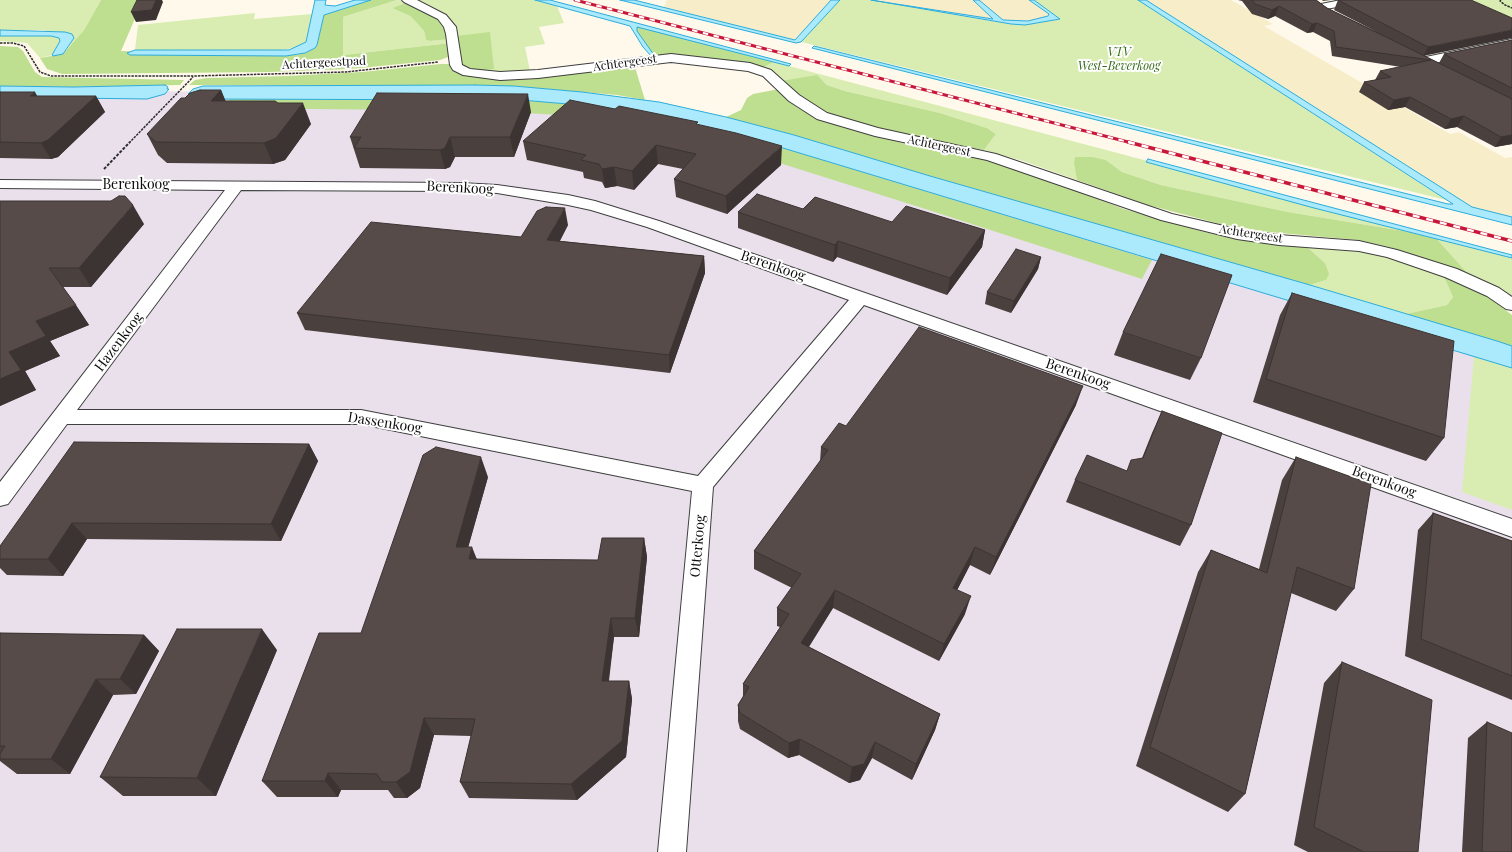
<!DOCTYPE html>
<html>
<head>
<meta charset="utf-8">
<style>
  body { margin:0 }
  canvas { display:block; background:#fff9ec }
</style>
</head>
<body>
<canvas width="1512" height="852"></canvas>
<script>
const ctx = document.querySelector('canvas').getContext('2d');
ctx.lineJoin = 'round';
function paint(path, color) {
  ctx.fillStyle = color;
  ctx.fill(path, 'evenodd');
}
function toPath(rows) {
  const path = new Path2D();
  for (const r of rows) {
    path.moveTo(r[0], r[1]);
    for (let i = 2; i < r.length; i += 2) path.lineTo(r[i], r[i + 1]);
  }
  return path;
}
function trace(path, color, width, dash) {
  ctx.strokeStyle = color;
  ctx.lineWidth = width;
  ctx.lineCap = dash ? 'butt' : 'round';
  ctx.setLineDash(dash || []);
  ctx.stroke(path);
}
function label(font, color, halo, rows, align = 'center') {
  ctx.font = font + ' "Playfair Display",serif';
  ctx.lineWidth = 4;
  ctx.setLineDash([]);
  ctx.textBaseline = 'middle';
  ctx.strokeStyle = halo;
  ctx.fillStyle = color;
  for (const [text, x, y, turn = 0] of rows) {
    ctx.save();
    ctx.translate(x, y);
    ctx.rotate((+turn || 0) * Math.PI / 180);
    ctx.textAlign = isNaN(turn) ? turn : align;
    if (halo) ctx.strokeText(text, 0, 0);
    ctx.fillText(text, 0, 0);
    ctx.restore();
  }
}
paint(toPath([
  [0,90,405,93,683,114,1512,357,1512,852,0,852]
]), '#e9e0ec');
paint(toPath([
  [667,0,831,0,795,40,664,7],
  [876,0,973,0,994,19],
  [979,0,1029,0,1049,14,1046,17,1028,21,1003,20],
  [1146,0,1231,0,1273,24,1264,26,1450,134,1459,132,1505,158,1512,157,1512,217,1472,207]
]), '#f8edc9');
paint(toPath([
  [0,0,101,0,84,30,67,50,74,38,43,30,0,30],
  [397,0,402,0,408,2,392,8,410,16,414,20,424,31,426,40,430,41,450,39,451,43,343,55,343,17],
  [411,0,535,0,557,6,564,23,539,27,545,44,525,47,530,71,496,74,476,71,456,36],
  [840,0,871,0,991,21,1025,25,1059,18,1034,0,1138,0,1446,200,801,42],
  [1465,0,1512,0,1512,29],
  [255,13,254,19,312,14,306,42,294,48,281,50,135,50,138,25],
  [0,36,51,36,59,38,60,41,52,55,40,58,27,43,0,41],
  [774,62,1144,160,1318,207,1434,236,1512,258,1512,300,1471,277,1434,236,1288,212,1161,185,1122,172,1106,160,1074,164,1077,180,1023,161,984,150,996,134,987,128,940,113,845,91,827,85,823,81,781,81,762,68],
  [1307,247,1360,252,1384,256,1409,263,1443,275,1453,297,1447,305,1406,314,1310,285,1326,280,1325,263],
  [1474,356,1512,368,1512,510,1462,492]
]), '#d9edb2');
paint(toPath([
  [101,0,143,0,121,51,296,55,305,53,315,48,317,45,324,15,371,0,397,0,343,17,343,55,451,43,451,56,440,60,350,69,268,72,62,74,47,69,40,58,63,54,84,30],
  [408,2,434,14,446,26,450,39,430,41,426,40,424,31,414,20,410,16,392,8],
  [637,27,640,27,774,62,762,68,654,57,637,31],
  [490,32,494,69,476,71,461,67,456,36],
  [0,46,18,47,23,51,35,72,42,77,184,80,180,85,74,87,0,86],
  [441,64,449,64,472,75,634,64,645,100,617,95,514,86,189,85,195,80,207,78,287,76,362,72],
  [817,75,827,85,845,91,940,113,987,128,996,134,984,150,891,132,836,116,817,109,800,98,781,81],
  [779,89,789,101,798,108,821,119,844,127,902,143,965,155,1013,167,1124,209,1201,231,1234,239,1307,247,1325,263,1329,274,1326,280,1310,285,930,176,794,135,726,117,741,110,747,98,753,94],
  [230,99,521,100,591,106,624,111,763,142,1152,260,1142,279,916,206,716,143,591,117,493,111,221,108],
  [1075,157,1092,157,1106,160,1122,172,1161,185,1288,212,1434,236,1471,277,1392,248,1358,240,1269,232,1220,224,1148,205,1077,180,1074,164],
  [1443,275,1471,287,1488,297,1512,315,1512,346,1406,314,1447,305,1453,297]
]), '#bfdf90');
const water = toPath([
  [315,0,326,0,325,5,335,6,355,0,371,0,324,15,317,45,315,48,305,53,286,56,130,55,127,53,135,50,289,50,306,42,315,0],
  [535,0,550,0,791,64,789,66,637,27,637,31,654,55,651,56,643,47,630,26,535,0],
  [620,0,634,0,795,40,831,0,840,0,801,42,796,43,620,0],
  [871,0,993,19,973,0,979,0,1003,20,1028,21,1048,16,1049,14,1029,0,1034,0,1060,19,1025,25,1011,24,871,0],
  [1138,0,1146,0,1472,207,1512,217,1512,225,812,48,814,46,1448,204,1453,204,1138,0],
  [0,30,65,32,72,34,74,38,63,54,53,56,52,55,60,41,59,38,51,36,0,36,0,30],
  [165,85,168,87,167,89,169,89,165,94,147,99,0,97,0,86,74,87,165,85],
  [475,85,514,86,582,92,659,102,726,117,794,135,930,176,1310,285,1497,341,1512,346,1512,368,763,142,624,111,591,106,521,100,196,99,191,94,188,94,193,89,203,86,475,85],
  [1148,159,1512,255,1512,258,1314,208,1146,162,1148,159]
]);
paint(water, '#abe9fc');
trace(water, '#2cacd9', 1);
const street = toPath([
  [402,0,417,0,446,15,456,27,462,65,470,69,500,72,538,70,671,54,750,63,771,70,799,95,827,113,878,128,996,154,1172,214,1237,229,1279,235,1359,241,1397,250,1457,269,1499,288,1512,297,1512,310,1506,309,1487,296,1445,277,1387,257,1359,251,1279,245,1237,239,1161,220,987,160,875,136,817,119,789,101,763,76,748,71,671,62,538,78,500,80,463,75,453,70,450,65,446,34,444,27,438,19,404,2,402,0],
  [1341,0,1366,0,1360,3,1320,10,1314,7,1316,5,1341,0],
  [1512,39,1512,47,1421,66,1417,65,1415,62,1417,59,1421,58,1512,39],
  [0,180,461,183,497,185,568,195,595,201,659,221,1512,519,1512,537,864,305,713,487,686,852,658,852,692,491,361,424,67,424,8,504,0,506,0,482,225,190,0,188,0,180],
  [241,190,461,191,497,193,568,205,591,210,647,227,849,300,698,476,361,410,77,410,241,190]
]);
trace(street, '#3f3f3f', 2);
trace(toPath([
  [1501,0,1500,1,1505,5,1512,8],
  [0,43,13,43,24,46,40,72,51,76,194,76,346,72,438,62],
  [129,143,193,77]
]), '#2e2e2e', 1.5, [2.5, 1]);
trace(toPath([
  [104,169,130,142]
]), '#2e2e2e', 2, [3, 1.5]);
paint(street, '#fff');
const railFar1 = toPath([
  [575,0,1132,143]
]);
const rail = toPath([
  [1128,142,1512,241]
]);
trace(railFar1, '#c8183a', 3);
trace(rail, '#c8183a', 3.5);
trace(railFar1, '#fff', 2, [5.5]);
trace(rail, '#fff', 2.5, [7]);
paint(toPath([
  [1238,0,1316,0,1327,8,1377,32,1334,10,1338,0,1471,0,1425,56,1439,63,1444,54,1512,40,1512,144,1495,147,1457,127,1445,129,1405,107,1388,110,1359,92,1364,82,1375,80,1380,71,1401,67,1332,56,1330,41,1313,32,1307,33,1275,16,1268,19,1252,14,1242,1],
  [221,90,225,101,311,124,285,160,273,164,167,163,158,155,147,134,185,98],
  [0,92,37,96,96,96,105,112,58,157,51,159,0,158],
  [615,109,698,125,781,165,727,214,676,197,674,179,683,169,658,164,634,190,617,186,605,188,602,182,584,178,583,172,527,160,523,141],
  [531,112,514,157,455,157,450,167,445,169,360,168,350,137],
  [0,201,144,224,91,287,63,287,89,325,50,341,60,356,25,371,36,390,0,406],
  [803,209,892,222,985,230,982,247,947,295,837,257,833,262,738,228,738,212],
  [568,225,560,241,704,256,705,273,670,373,305,330,297,313,521,237],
  [1041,257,1038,269,1011,313,985,304,987,292],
  [1292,293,1444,438,1426,461,1253,402,1280,315],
  [1123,332,1201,358,1190,380,1114,355],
  [1076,405,990,575,970,565,957,590,965,614,939,661,833,608,809,647,940,714,935,730,912,780,872,758,860,780,849,783,799,755,788,758,740,729,738,721,738,705,743,697,743,684,780,627,777,626,777,608,792,588,754,569,754,551,820,462,821,447,846,426],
  [1162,411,1191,525,1180,546,1066,502,1075,480,1127,471,1142,458,1152,433],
  [309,444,318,461,281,541,87,539,63,576,7,575,0,568,0,546],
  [1296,457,1354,589,1336,611,1291,593,1245,794,1228,812,1136,766,1198,572,1211,550,1259,569,1282,480],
  [488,477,468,547,477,559,598,560,644,538,647,557,639,637,614,637,609,681,629,681,632,699,626,757,577,800,469,798,460,782,471,736,434,735,420,788,407,798,394,798,388,790,341,790,338,797,277,797,262,781,361,633],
  [1433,513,1512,541,1512,700,1405,656,1418,530],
  [0,633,144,635,159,651,136,694,113,695,70,774,17,774,0,761],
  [277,650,216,796,123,796,100,777],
  [1342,662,1418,852,1308,852,1294,845,1324,683],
  [1487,722,1512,852,1462,852,1468,738]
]), '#4a403e');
paint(toPath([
  [156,0,162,0,163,2,156,20,136,22,131,12],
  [1323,0,1331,0,1322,1],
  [1279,6,1275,16,1268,19,1272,10],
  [1317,23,1313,32,1307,33,1312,24],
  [1512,30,1512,38,1423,56,1428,47],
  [221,90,230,111,211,101],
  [35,92,44,108,30,96],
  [528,94,531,112,514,157,510,137],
  [96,96,105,112,58,157,51,159,41,143],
  [1410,97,1405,107,1388,110,1394,100],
  [303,103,311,124,285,160,273,164,264,143],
  [1464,116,1457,127,1445,129,1451,119],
  [1512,135,1512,144,1495,147,1501,137],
  [450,137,455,157,450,167,445,169,440,150],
  [656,145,658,164,634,190,632,171],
  [782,146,781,165,727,214,726,196],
  [614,167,617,186,605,188,602,169],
  [133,205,144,224,91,287,79,268],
  [565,208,568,225,551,257,547,240],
  [985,230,982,247,947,295,950,278],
  [838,241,837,257,833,262,835,245],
  [704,256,705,273,670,373,669,355],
  [1041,257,1038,269,1011,313,1014,301],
  [76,305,89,325,50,341,60,356,25,371,36,390,0,406,0,379,9,352,36,321],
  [1083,386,1076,405,990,575,996,557],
  [309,444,318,461,281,541,271,524],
  [481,457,488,477,463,566,456,547],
  [72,523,87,539,63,576,48,559],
  [644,538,647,557,639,637,635,618],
  [472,547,480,567,469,559],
  [975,547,970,565,949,606,953,588],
  [835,590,833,608,800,660,801,643],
  [971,596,965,614,939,661,944,644],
  [611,618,614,637,606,698,602,681],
  [262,629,277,650,216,796,197,778],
  [144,635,159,651,136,694,120,679],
  [96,679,113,695,70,774,51,759],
  [629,681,632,699,626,757,577,800,571,784],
  [940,714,935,730,912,780,916,764],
  [424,718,434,735,420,788,407,798,396,782],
  [800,739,799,755,788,758,789,743],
  [875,742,872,758,860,780,849,783,852,767],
  [328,773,341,790,338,797,325,781]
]), '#3c3432');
const building = toPath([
  [137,0,156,0,152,10,131,12,137,0],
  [1252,0,1316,0,1327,8,1512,99,1512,135,1501,137,1464,116,1451,119,1410,97,1394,100,1364,82,1391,77,1380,71,1431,60,1336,47,1334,31,1317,23,1312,24,1279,6,1272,10,1255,4,1252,0],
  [1338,0,1471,0,1512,18,1512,30,1428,47,1338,0],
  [1512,40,1512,88,1444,54,1512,40],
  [200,90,221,90,211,101,275,101,278,103,303,103,276,138,264,143,156,142,147,134,181,98,185,98,190,93,200,90],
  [0,92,35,92,30,96,96,96,48,140,41,143,0,142,0,92],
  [377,93,528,94,510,137,450,137,445,148,440,150,354,148,361,137,350,137,377,93],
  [570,100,615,109,619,106,698,122,696,124,736,133,782,146,726,196,674,179,696,154,656,145,632,171,614,167,602,169,599,164,581,160,586,155,523,141,570,100],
  [757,194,803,209,815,197,892,222,906,206,985,230,950,278,838,241,835,245,738,212,757,194],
  [119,196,125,196,133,205,79,268,49,268,76,305,36,321,46,336,9,352,21,370,0,379,0,201,111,201,119,196],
  [546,207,565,208,547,240,704,256,669,355,297,313,371,222,521,237,537,211,546,207],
  [1016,249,1041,257,1014,301,987,292,1016,249],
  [1161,254,1232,275,1201,358,1123,332,1161,254],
  [1292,293,1454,341,1444,438,1266,379,1292,293],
  [919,327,1083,386,996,557,975,547,953,588,971,596,944,644,835,590,801,643,940,714,916,764,875,742,864,764,852,767,800,739,789,743,740,713,738,705,749,687,743,684,789,614,777,608,801,574,754,551,828,450,821,447,839,423,846,426,919,327],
  [1162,411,1222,433,1191,525,1075,480,1087,455,1127,471,1131,460,1143,458,1162,411],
  [74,442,309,444,271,524,72,523,48,559,0,559,0,546,74,442],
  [436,447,481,457,456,547,472,547,469,559,598,560,602,538,644,538,635,618,611,618,602,681,629,681,622,741,571,784,460,782,475,719,424,718,410,772,396,782,382,782,377,774,328,773,325,781,262,781,319,633,361,633,423,455,436,447],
  [1296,457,1371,484,1354,589,1297,567,1245,794,1150,747,1211,550,1267,573,1296,457],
  [1433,513,1512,541,1512,676,1421,639,1433,513],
  [177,629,262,629,197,778,100,777,177,629],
  [0,633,144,635,120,679,96,679,51,759,0,759,0,754,5,746,0,746,0,633],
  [1342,662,1432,700,1418,852,1364,852,1314,827,1342,662],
  [1487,722,1512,733,1512,852,1482,852,1487,722]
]);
paint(building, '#564b48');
trace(building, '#3c3432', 1);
label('italic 12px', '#346a17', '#fff', [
  ["VTV",1119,52],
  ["West-Beverkoog",1119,66]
]);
label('12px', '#0c0c0c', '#fff', [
  ["Achtergeestpad",324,63,-3],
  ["Achtergeest",625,63,-8],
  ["Achtergeest",939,146,12],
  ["Achtergeest",1251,234,9]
]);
label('14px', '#0c0c0c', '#fff', [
  ["Berenkoog",136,185],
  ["Berenkoog",460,188,3],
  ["Berenkoog",773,266,19],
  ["Hazenkoog",119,342,-53],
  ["Berenkoog",1078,374,19],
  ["Dassenkoog",385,423,9],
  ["Berenkoog",1384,482,20],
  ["Otterkoog",698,546,-85]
]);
</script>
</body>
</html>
